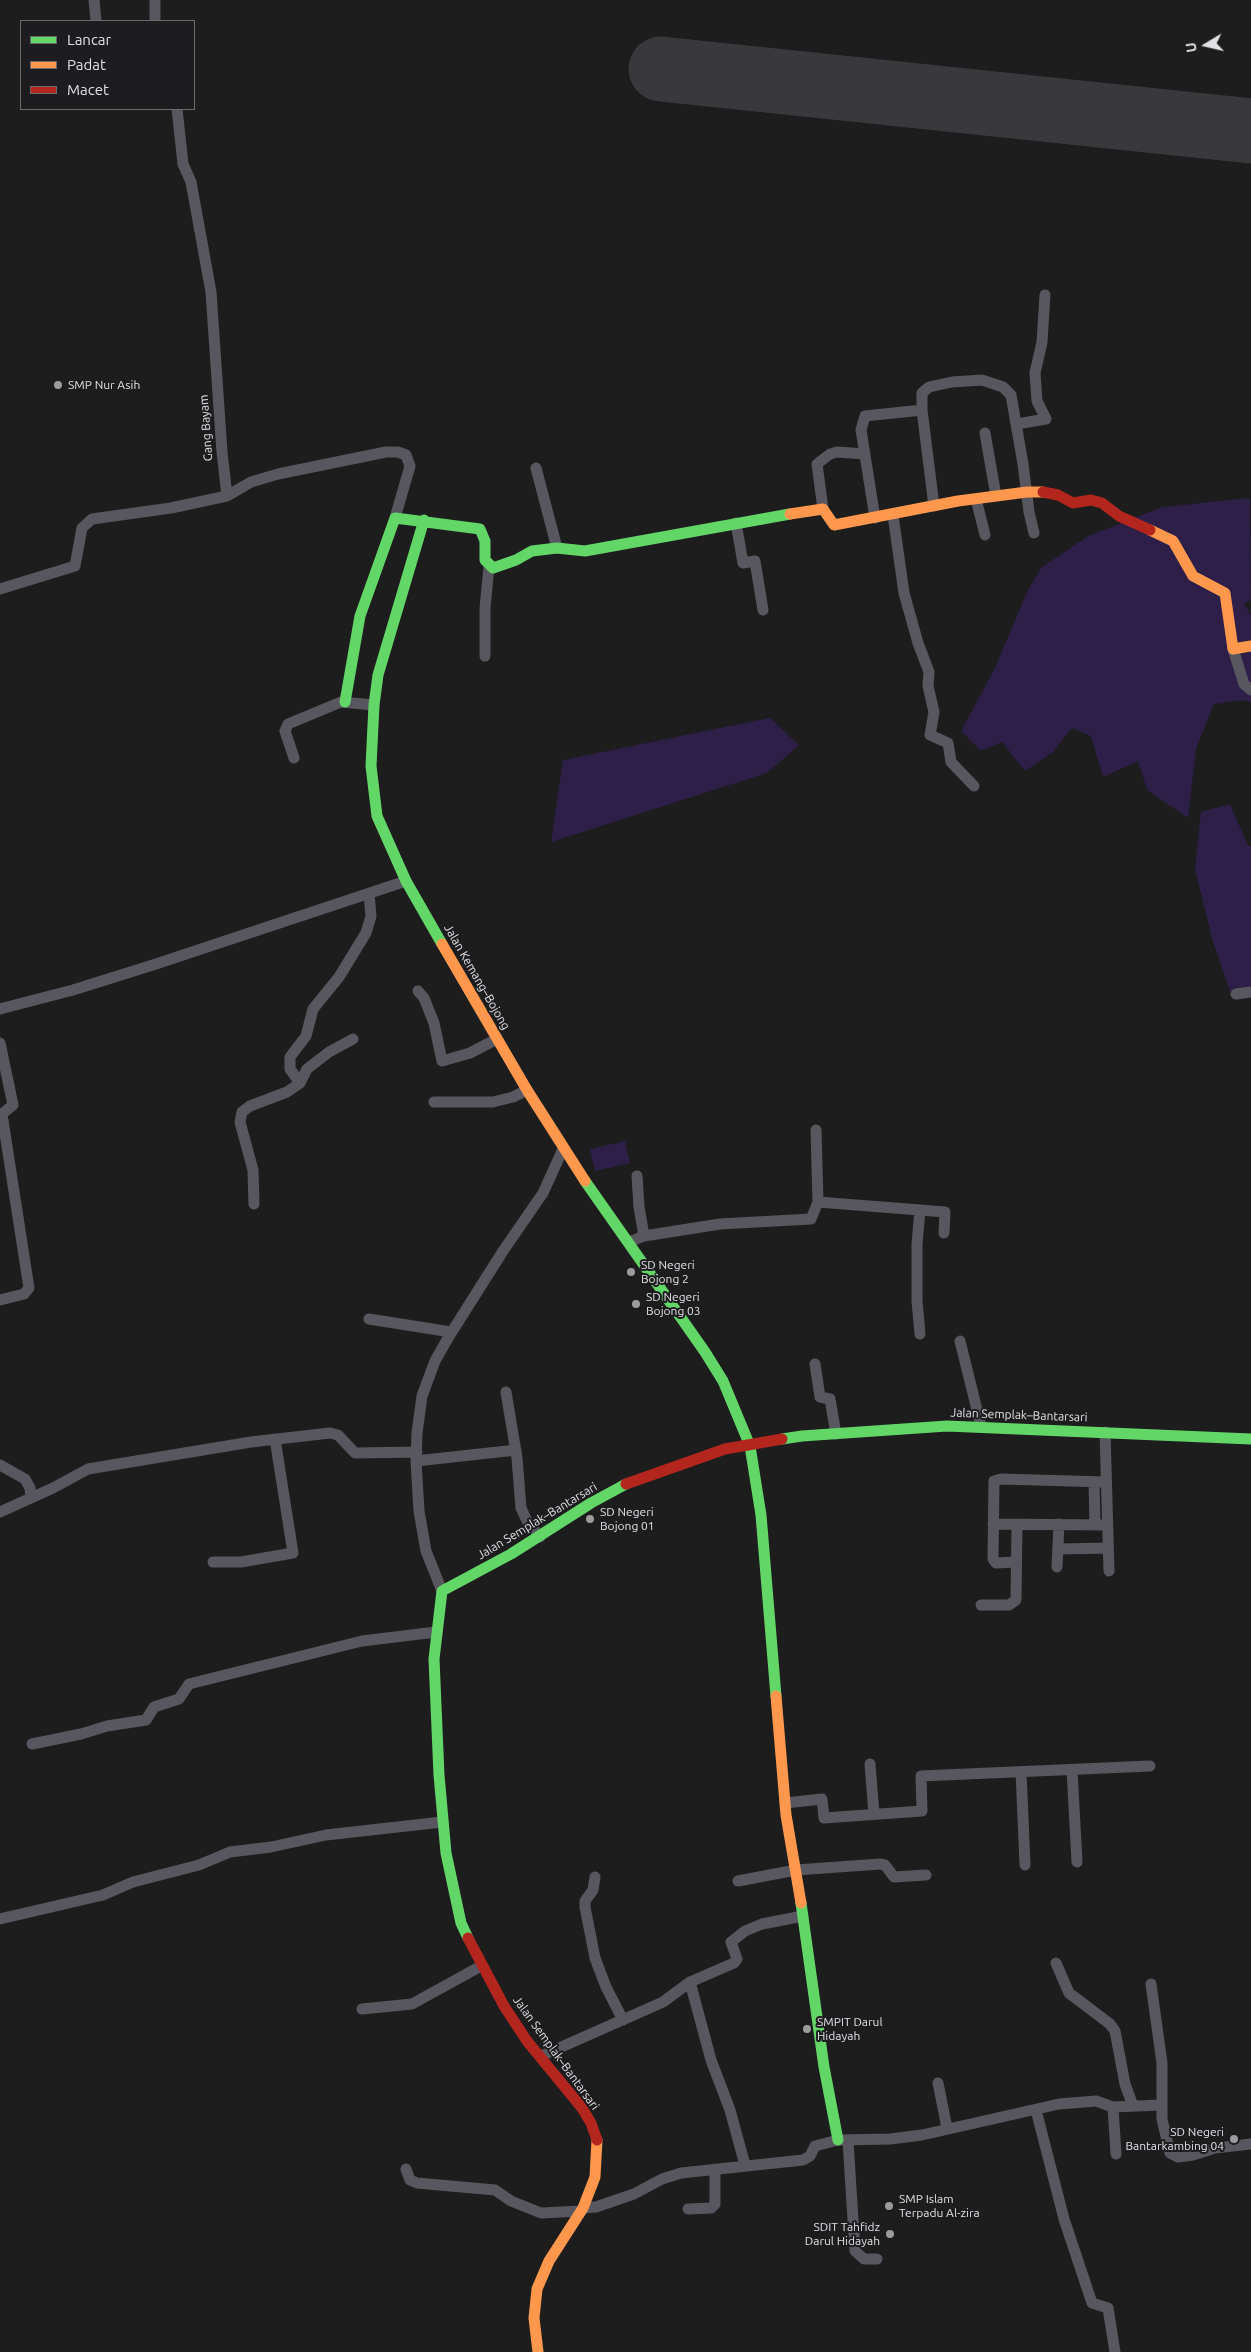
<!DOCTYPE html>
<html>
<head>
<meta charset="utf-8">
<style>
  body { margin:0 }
  #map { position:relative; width:1251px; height:2352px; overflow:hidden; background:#1d1d1e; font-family:Ubuntu,sans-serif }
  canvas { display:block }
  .legend { position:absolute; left:20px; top:20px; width:175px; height:90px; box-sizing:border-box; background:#1d1c1f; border:1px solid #6b6b6d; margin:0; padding:6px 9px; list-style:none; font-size:15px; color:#e1e1e3 }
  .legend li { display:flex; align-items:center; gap:10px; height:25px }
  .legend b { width:25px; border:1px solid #6b6b6d }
  .north { position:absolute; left:1181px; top:20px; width:50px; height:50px; -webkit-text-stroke:4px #1d1c1f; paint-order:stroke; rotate:261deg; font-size:14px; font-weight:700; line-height:20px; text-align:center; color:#e1e1e3 }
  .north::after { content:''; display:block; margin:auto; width:18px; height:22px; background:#e1e1e3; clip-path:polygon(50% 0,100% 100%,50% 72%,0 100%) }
</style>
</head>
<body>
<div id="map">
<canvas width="1251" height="2352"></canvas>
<ul class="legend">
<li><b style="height:6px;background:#63d668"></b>Lancar</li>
<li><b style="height:6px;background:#ff974d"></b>Padat</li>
<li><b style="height:6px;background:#b3261e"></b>Macet</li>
</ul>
<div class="north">U</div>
</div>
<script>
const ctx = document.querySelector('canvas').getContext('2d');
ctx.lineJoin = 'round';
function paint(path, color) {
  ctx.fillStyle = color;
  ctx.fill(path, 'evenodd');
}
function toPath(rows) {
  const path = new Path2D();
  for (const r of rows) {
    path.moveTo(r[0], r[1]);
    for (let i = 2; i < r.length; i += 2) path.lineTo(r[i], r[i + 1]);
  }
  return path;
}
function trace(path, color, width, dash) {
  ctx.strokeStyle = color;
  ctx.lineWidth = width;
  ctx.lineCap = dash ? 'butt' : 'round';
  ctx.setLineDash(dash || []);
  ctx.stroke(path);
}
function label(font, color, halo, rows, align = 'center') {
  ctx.font = font + ' Ubuntu,sans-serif';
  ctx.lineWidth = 4;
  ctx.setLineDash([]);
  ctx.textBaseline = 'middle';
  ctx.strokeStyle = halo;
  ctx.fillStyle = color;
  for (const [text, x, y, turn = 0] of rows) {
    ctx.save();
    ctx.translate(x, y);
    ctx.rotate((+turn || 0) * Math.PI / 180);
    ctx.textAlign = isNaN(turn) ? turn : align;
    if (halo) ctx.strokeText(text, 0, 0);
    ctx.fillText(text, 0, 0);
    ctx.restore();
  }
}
paint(toPath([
  [1250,498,1251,600,1244,604,1251,615,1251,702,1242,700,1214,704,1196,749,1188,818,1147,790,1138,761,1103,777,1091,736,1072,728,1052,753,1025,771,1002,742,981,751,961,731,995,668,1027,592,1041,568,1088,536,1163,507],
  [770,718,799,745,767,773,551,842,563,760],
  [1230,804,1248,846,1251,846,1251,997,1233,1000,1213,942,1195,869,1201,812],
  [625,1141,630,1163,595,1171,590,1149]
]), '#2d1f48');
trace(toPath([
  [661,69,1251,131]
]), '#39383c', 65);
trace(toPath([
  [94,0,96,21],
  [155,0,155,19],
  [177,109,183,164,191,182,211,292,222,452,227,496,251,482,278,474,386,452,398,452,406,455,410,466,395,518],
  [1017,424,1046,419,1037,401,1035,373,1042,342,1045,295],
  [985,433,996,496],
  [536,468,557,548],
  [976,499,985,535],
  [934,506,922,410,922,393,929,387,952,382,982,380,1003,387,1011,395,1023,464,1029,512,1034,533],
  [823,509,817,464,830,454,837,452,865,454],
  [893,515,904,593,918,643,929,672,928,686,934,712,930,735,948,743,951,762,974,786],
  [875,518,861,430,865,416,922,410],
  [736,523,743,563,755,561,763,610],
  [0,589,75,566,82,528,92,519,171,508,227,496],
  [1233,649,1244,684,1251,690],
  [485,656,485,608,489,567],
  [294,758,285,731,288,724,341,702,374,705],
  [418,991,424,998,434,1023,442,1061,470,1053,497,1039],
  [1236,994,1251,992],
  [0,1009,73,990,156,964,406,881],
  [0,1043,13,1105,2,1114,29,1288,24,1294,0,1300],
  [300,1083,290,1069,290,1057,306,1036,313,1009,339,977,366,933,371,916,369,894],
  [434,1102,493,1102,513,1097,527,1090],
  [816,1130,818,1202],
  [637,1176,639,1207,644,1236],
  [254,1204,253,1170,240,1122,242,1112,250,1106,287,1092,300,1083,307,1069,329,1052,353,1039],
  [920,1210,945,1212,944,1233],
  [629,1242,644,1236,720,1224,811,1219,818,1202,920,1210,917,1244,917,1301,920,1334],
  [369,1319,451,1332],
  [960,1341,981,1426],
  [815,1364,820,1397,830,1399,836,1434],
  [506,1392,517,1458,521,1508,527,1521,540,1537],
  [1105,1432,1109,1571],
  [416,1461,516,1450],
  [0,1465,25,1479,30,1488,31,1498],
  [1094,1483,1095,1524],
  [0,1512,53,1488,88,1469,251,1442,330,1433,338,1435,355,1453,417,1452],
  [993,1524,1107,1525],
  [1058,1549,1108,1548],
  [213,1562,241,1562,293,1553,275,1439],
  [1015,1562,996,1563,993,1559,994,1481,1001,1479,1106,1482],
  [1057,1567,1059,1524],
  [442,1591,426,1551,419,1511,416,1461,417,1433,422,1396,435,1361,448,1338,503,1251,543,1193,563,1149],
  [981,1605,1009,1605,1016,1600,1017,1525],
  [32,1744,81,1734,107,1726,146,1720,154,1707,179,1699,189,1684,362,1641,436,1632],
  [870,1764,874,1814],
  [1072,1770,1077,1862],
  [1021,1772,1025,1865],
  [785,1803,822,1799,824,1818,922,1811,921,1776,1150,1766],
  [595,1877,593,1890,585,1901,585,1907,595,1958,606,1987,623,2020],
  [738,1881,796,1870,880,1864,885,1865,894,1877,926,1875],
  [0,1919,103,1895,133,1882,199,1865,230,1852,271,1847,326,1835,442,1822],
  [1056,1963,1069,1993,1110,2024,1115,2031,1125,2084,1133,2106],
  [690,1982,711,2060,730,2110,745,2165],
  [1151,1984,1162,2063,1162,2119,1170,2153,1178,2157,1193,2155,1215,2148,1251,2144],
  [362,2009,412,2004,481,1966],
  [541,2056,663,2002,690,1982,734,1963,737,1959,731,1942,745,1931,762,1924,803,1916],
  [938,2083,947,2128],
  [1113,2107,1116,2154],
  [1036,2110,1064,2219,1092,2303,1108,2308,1115,2352],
  [848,2141,855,2251,864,2259,877,2259],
  [406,2169,410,2180,417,2183,495,2190,511,2201,541,2213,581,2211],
  [583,2208,596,2207,634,2194,662,2179,681,2173,803,2160,810,2156,815,2146,838,2140,890,2139,922,2135,1059,2104,1096,2101,1113,2107,1161,2105],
  [688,2209,711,2208,715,2204,715,2169]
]), '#58565f', 11);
trace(toPath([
  [424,520,378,675,374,705,371,766,377,816,406,881,442,944],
  [345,702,360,616,395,518,480,529,485,541,485,560,493,568,516,560,532,551,557,548,585,551,790,514],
  [585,1181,705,1352,723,1381,750,1446,761,1515,776,1696],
  [782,1439,802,1436,947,1426,1251,1439],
  [801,1903,824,2067,838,2140],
  [468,1938,461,1923,446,1853,439,1775,434,1659,442,1591,511,1554,591,1503,626,1484]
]), '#63d668', 11);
trace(toPath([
  [790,514,823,509,834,525,958,501,1027,492,1043,492],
  [1150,530,1173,541,1193,576,1225,593,1233,649,1251,646],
  [442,944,527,1090,585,1181],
  [776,1696,786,1815,801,1903],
  [538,2352,534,2318,537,2289,549,2261,583,2208,595,2177,597,2140]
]), '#ff974d', 11);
trace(toPath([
  [1043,492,1058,495,1073,503,1091,500,1102,503,1119,516,1150,530],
  [626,1484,725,1449,782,1439],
  [468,1938,504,2006,527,2041,582,2108,591,2123,597,2140]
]), '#b3261e', 11);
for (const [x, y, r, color] of [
  [58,385,5,"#9c9c9e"],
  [631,1272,5,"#9c9c9e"],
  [636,1304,5,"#9c9c9e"],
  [590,1519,5,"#9c9c9e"],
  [807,2029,5,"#9c9c9e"],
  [1234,2139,5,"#9c9c9e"],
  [889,2206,5,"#9c9c9e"],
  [890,2234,5,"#9c9c9e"]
]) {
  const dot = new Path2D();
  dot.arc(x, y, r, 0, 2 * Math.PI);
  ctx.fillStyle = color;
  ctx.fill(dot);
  trace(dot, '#1d1c1f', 2);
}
label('12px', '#e1e1e3', '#1d1c1f', [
  ["SMP Nur Asih",68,385],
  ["SD Negeri",641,1265],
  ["Bojong 2",641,1279],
  ["SD Negeri",646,1297],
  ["Bojong 03",646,1311],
  ["SD Negeri",600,1512],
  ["Bojong 01",600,1526],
  ["SMPIT Darul",817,2022],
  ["Hidayah",817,2036],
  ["SD Negeri",1224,2132,"right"],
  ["Bantarkambing 04",1224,2146,"right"],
  ["SMP Islam",899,2199],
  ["Terpadu Al-zira",899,2213],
  ["SDIT Tahfidz",880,2227,"right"],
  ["Darul Hidayah",880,2241,"right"]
], 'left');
label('12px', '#e1e1e3', '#1d1c1f', [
  ["Gang Bayam",206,428,-94],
  ["Jalan Kemang–Bojong",477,977,60],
  ["Jalan Semplak–Bantarsari",1019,1415,2],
  ["Jalan Semplak–Bantarsari",537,1521,-31],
  ["Jalan Semplak–Bantarsari",556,2053,54]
]);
</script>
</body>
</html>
